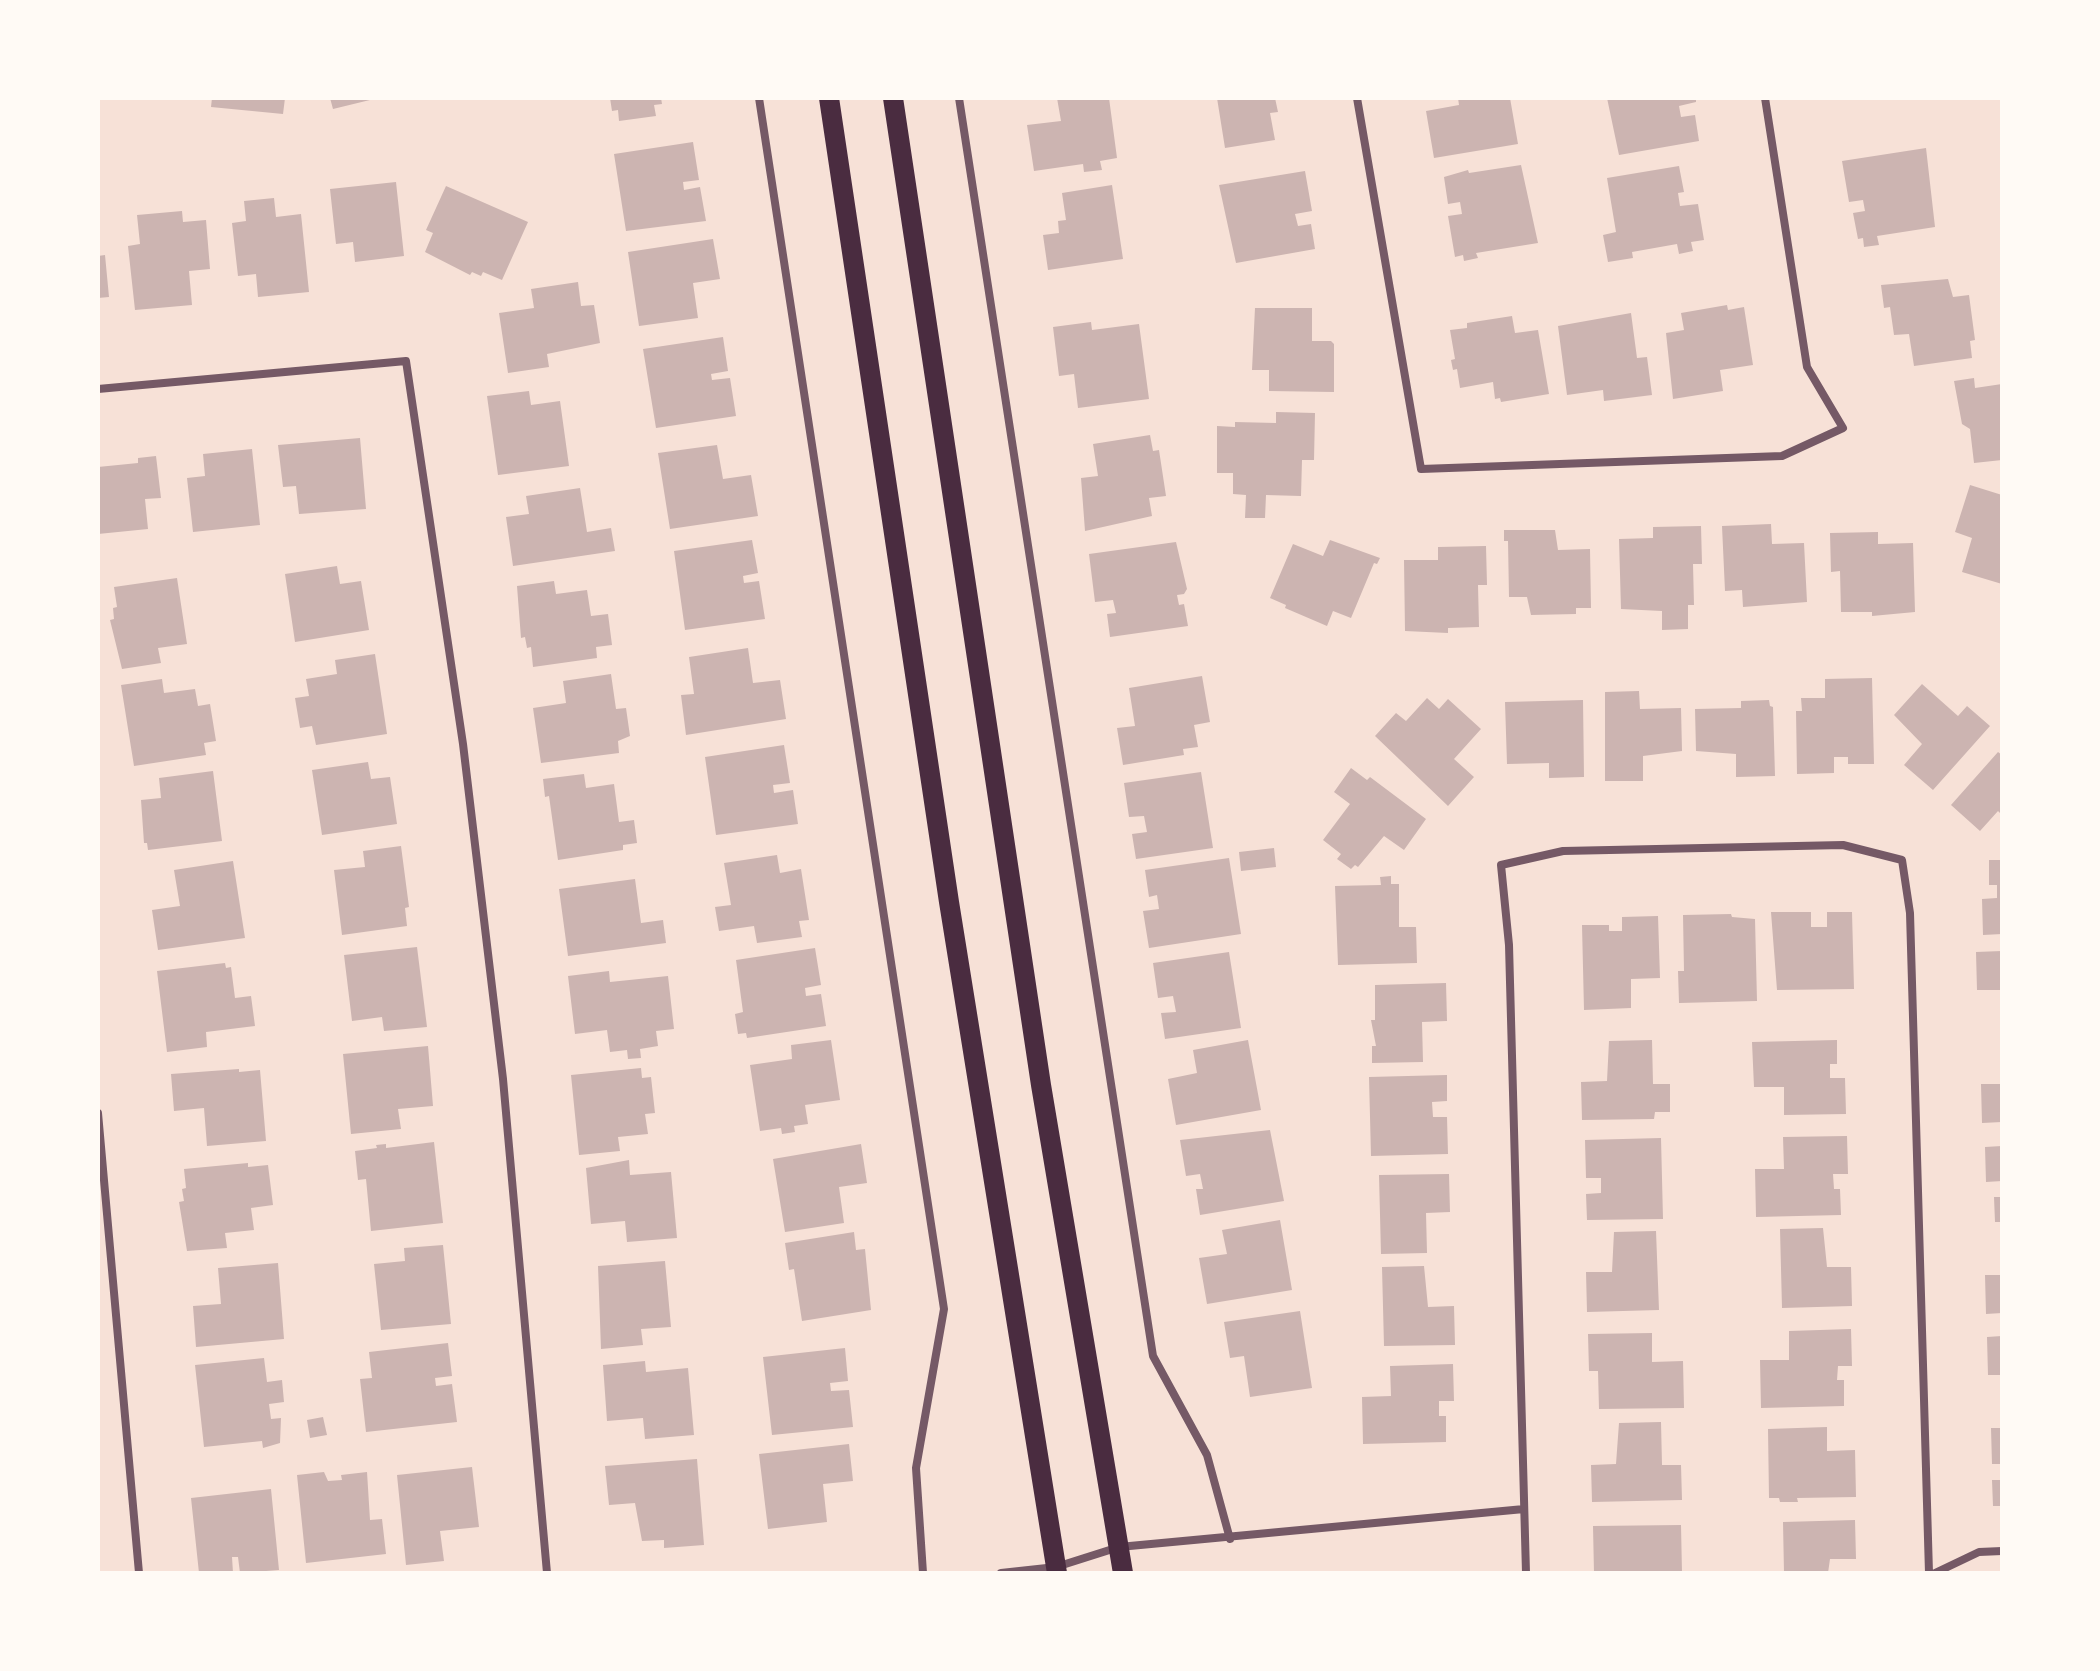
<!DOCTYPE html>
<html>
<head>
<meta charset="utf-8">
<style>
  body { margin:0 }
  #map { position:relative; width:2100px; height:1671px; overflow:hidden; background:#f7e1d7; font-family:Lato,sans-serif }
  canvas { display:block }
  .frame { position:absolute; inset:0; border:100px solid #fffaf5; pointer-events:none }
</style>
</head>
<body>
<div id="map">
<canvas width="2100" height="1671"></canvas>
<div class="frame"></div>
</div>
<script>
const ctx = document.querySelector('canvas').getContext('2d');
ctx.lineJoin = 'round';
function paint(path, color) {
  ctx.fillStyle = color;
  ctx.fill(path, 'evenodd');
}
function toPath(rows) {
  const path = new Path2D();
  for (const r of rows) {
    path.moveTo(r[0], r[1]);
    for (let i = 2; i < r.length; i += 2) path.lineTo(r[i], r[i + 1]);
  }
  return path;
}
function trace(path, color, width, dash) {
  ctx.strokeStyle = color;
  ctx.lineWidth = width;
  ctx.lineCap = dash ? 'butt' : 'round';
  ctx.setLineDash(dash || []);
  ctx.stroke(path);
}
paint(toPath([
  [212,98,285,98,283,114,211,107],
  [330,98,373,98,374,99,333,109],
  [610,98,661,98,662,104,654,105,656,116,619,121,618,110,612,111],
  [1057,98,1109,98,1117,158,1100,161,1102,170,1084,172,1083,164,1034,171,1027,125,1061,121],
  [1217,98,1275,98,1278,112,1270,113,1275,140,1225,148],
  [1458,98,1510,98,1518,144,1434,158,1426,111,1459,105],
  [1607,98,1696,98,1696,102,1679,106,1681,117,1695,115,1699,141,1619,155],
  [693,142,699,180,683,182,684,190,700,187,706,221,626,231,614,154],
  [1926,148,1935,227,1877,236,1879,245,1864,247,1863,238,1858,239,1853,213,1865,211,1863,200,1849,202,1842,161],
  [1521,165,1538,243,1476,253,1478,258,1464,261,1463,255,1455,257,1448,216,1462,214,1460,202,1448,204,1444,177,1468,170,1469,173],
  [1679,166,1684,192,1678,193,1680,206,1698,204,1704,240,1691,242,1693,251,1679,254,1677,244,1632,252,1633,258,1608,262,1603,235,1616,232,1607,178],
  [1305,171,1312,211,1295,214,1298,226,1311,224,1315,249,1236,263,1219,185],
  [396,182,404,256,355,262,353,242,336,244,330,189],
  [1112,185,1123,259,1048,270,1043,235,1059,233,1058,221,1066,220,1062,193],
  [446,186,528,222,502,280,483,272,481,276,472,272,470,275,425,252,433,233,426,230],
  [274,198,276,217,301,214,309,292,258,297,256,274,238,276,232,223,246,221,244,201],
  [182,211,183,222,206,220,210,269,189,271,192,305,135,310,128,246,140,244,137,215],
  [713,239,720,279,693,283,698,318,639,326,628,252],
  [105,255,109,297,98,298,98,256],
  [1948,279,1953,297,1969,295,1975,340,1970,341,1972,358,1914,366,1909,334,1894,335,1890,307,1884,308,1881,285],
  [578,282,581,306,594,305,600,343,547,354,549,367,508,373,499,313,534,308,531,289],
  [1727,305,1728,310,1744,307,1753,365,1720,370,1723,391,1673,399,1666,333,1684,330,1681,313],
  [1255,308,1312,308,1312,341,1331,341,1334,344,1334,392,1269,391,1269,370,1252,370],
  [1631,313,1637,358,1647,357,1652,395,1604,401,1603,390,1567,395,1558,326],
  [1512,316,1515,333,1538,330,1549,394,1501,402,1500,398,1495,399,1493,382,1460,388,1457,369,1453,370,1451,360,1455,359,1450,330,1467,328,1467,323],
  [1091,322,1092,330,1139,324,1149,399,1078,408,1074,374,1059,376,1053,327],
  [723,337,728,371,711,374,712,380,730,378,736,416,656,428,643,349],
  [1974,378,1975,388,2002,384,2002,460,1974,463,1970,429,1962,424,1954,381],
  [529,391,531,405,560,401,569,466,498,475,487,396],
  [1276,412,1315,413,1314,460,1302,460,1301,496,1266,495,1265,518,1245,518,1246,495,1233,494,1233,473,1217,473,1217,426,1235,427,1235,422,1276,423],
  [1150,435,1153,451,1159,450,1166,496,1149,498,1152,516,1085,531,1081,478,1098,476,1093,444],
  [360,438,366,509,299,514,296,486,283,487,278,445],
  [717,445,723,479,751,475,758,516,670,529,658,453],
  [252,449,260,525,193,532,187,478,205,476,203,454],
  [156,456,161,498,145,499,148,529,98,534,98,467,138,463,138,458],
  [1970,485,2002,495,2002,584,1962,572,1972,538,1955,532],
  [580,488,587,532,611,528,615,551,513,566,506,517,529,514,526,496],
  [1771,524,1772,544,1804,543,1807,602,1743,607,1742,590,1725,591,1722,526],
  [1701,526,1702,564,1693,564,1694,605,1688,605,1688,629,1662,630,1662,611,1621,609,1619,539,1653,538,1653,527],
  [1504,530,1555,530,1558,550,1590,549,1591,608,1576,608,1576,614,1531,615,1527,597,1509,597,1508,541,1504,541],
  [1878,532,1878,544,1913,543,1915,612,1872,616,1872,612,1841,612,1840,571,1831,572,1830,533],
  [752,540,758,573,743,576,744,583,759,581,765,619,685,630,674,551],
  [1330,540,1380,558,1377,564,1374,563,1351,618,1333,611,1327,626,1285,608,1286,605,1270,598,1293,544,1323,556],
  [1176,542,1187,589,1184,594,1177,595,1179,605,1184,604,1188,626,1110,637,1107,614,1116,613,1113,600,1095,602,1089,554],
  [1486,546,1487,585,1478,585,1479,627,1448,628,1448,633,1405,631,1404,560,1438,560,1438,547],
  [337,566,340,584,361,581,369,630,295,642,285,574],
  [177,578,187,644,158,648,161,663,122,669,110,620,114,619,113,608,117,607,114,587],
  [554,581,556,594,587,590,591,616,608,614,612,645,596,647,597,658,533,667,531,647,527,648,525,637,521,638,517,586],
  [748,648,753,683,780,680,786,719,686,735,681,695,694,694,689,657],
  [375,654,387,734,316,745,312,726,300,728,295,698,309,696,306,679,337,674,335,660],
  [611,674,616,709,626,708,630,736,618,741,619,753,541,763,533,708,566,703,563,681],
  [1202,676,1210,722,1194,725,1198,747,1183,749,1184,755,1123,765,1117,728,1135,726,1129,688],
  [1872,678,1874,764,1848,764,1848,757,1834,757,1834,773,1797,774,1796,711,1802,711,1801,698,1825,698,1825,679],
  [162,679,164,693,195,689,198,706,210,704,216,741,204,743,206,755,134,766,121,685],
  [1922,684,1958,716,1967,706,1990,726,1933,790,1904,765,1922,744,1894,715],
  [1639,691,1640,709,1681,708,1682,751,1643,756,1643,781,1605,781,1605,692],
  [1427,698,1439,709,1448,699,1481,729,1454,759,1474,777,1448,806,1375,736,1396,713,1406,721],
  [1583,700,1584,777,1549,778,1549,763,1507,764,1505,702],
  [1769,700,1770,706,1773,707,1775,776,1736,777,1736,754,1696,751,1695,709,1741,708,1741,701],
  [784,745,790,783,773,785,774,793,793,790,798,824,716,835,705,757],
  [1998,752,2002,755,2002,815,1998,811,1980,831,1951,805],
  [368,762,371,779,390,777,397,824,322,835,312,770],
  [1351,768,1367,780,1370,777,1426,819,1404,850,1384,836,1358,867,1355,865,1351,869,1337,859,1341,854,1323,840,1350,804,1334,792],
  [213,771,222,841,148,850,147,843,144,843,141,800,161,798,159,778],
  [1201,772,1213,848,1136,859,1132,834,1147,832,1144,816,1129,817,1124,783],
  [584,774,586,788,614,784,619,822,634,820,637,843,623,845,623,850,558,860,549,796,545,797,543,779],
  [401,846,409,907,405,908,407,926,342,935,334,870,365,867,363,851],
  [1274,848,1276,867,1241,871,1239,852],
  [777,855,780,873,801,869,809,920,799,921,802,937,757,943,754,926,719,931,715,907,731,905,724,863],
  [1229,858,1241,934,1149,948,1143,911,1159,909,1157,895,1149,897,1145,870],
  [1989,860,2002,860,2002,934,1983,935,1982,899,1997,898,1997,885,1989,885],
  [233,861,245,938,158,950,152,910,180,906,174,870],
  [1391,876,1391,884,1399,884,1399,927,1416,927,1417,963,1338,965,1335,886,1381,885,1380,877],
  [635,879,641,923,663,920,666,943,568,956,559,889],
  [1771,912,1811,912,1811,927,1827,927,1827,912,1852,912,1854,989,1777,990],
  [1731,914,1732,917,1755,919,1757,1001,1679,1003,1678,971,1684,971,1683,915],
  [1658,916,1660,978,1631,979,1631,1008,1584,1010,1582,925,1609,925,1609,931,1622,931,1622,917],
  [417,947,427,1027,384,1031,382,1017,352,1021,344,955],
  [815,948,821,985,805,988,806,996,821,994,826,1026,747,1038,746,1033,738,1034,735,1014,743,1012,736,960],
  [2002,951,2002,990,1977,990,1976,952],
  [1229,952,1241,1028,1165,1039,1161,1013,1176,1012,1173,996,1158,998,1153,963],
  [225,963,226,968,231,967,235,998,251,996,255,1026,206,1032,207,1047,167,1052,157,971],
  [609,971,610,982,668,976,674,1029,656,1031,658,1046,640,1049,641,1058,628,1059,627,1050,610,1052,607,1030,575,1034,568,976],
  [1446,983,1447,1021,1422,1022,1423,1062,1372,1063,1372,1046,1376,1046,1371,1020,1375,1020,1375,985],
  [831,1040,840,1100,805,1105,808,1124,794,1126,795,1132,782,1134,781,1128,760,1131,750,1065,792,1059,791,1045],
  [1248,1040,1261,1110,1176,1125,1168,1079,1197,1073,1193,1050],
  [1652,1040,1653,1084,1670,1084,1670,1112,1655,1112,1654,1119,1582,1120,1581,1082,1607,1081,1609,1041],
  [1837,1040,1837,1064,1830,1064,1830,1078,1845,1078,1846,1114,1784,1115,1784,1087,1754,1087,1752,1042],
  [428,1046,433,1106,398,1109,401,1129,351,1134,343,1054],
  [641,1068,642,1078,651,1077,655,1113,645,1114,648,1134,618,1137,620,1151,579,1155,571,1075],
  [239,1069,239,1072,260,1070,266,1141,207,1146,204,1108,174,1111,171,1074],
  [1447,1075,1447,1101,1432,1102,1433,1117,1447,1117,1448,1154,1371,1156,1369,1077],
  [1981,1084,2002,1084,2002,1122,1982,1123],
  [1270,1130,1284,1201,1200,1215,1196,1189,1203,1189,1200,1174,1186,1176,1180,1140],
  [1847,1136,1848,1174,1833,1174,1834,1189,1840,1189,1841,1215,1756,1217,1755,1169,1784,1169,1783,1137],
  [1661,1138,1663,1219,1587,1220,1586,1194,1601,1193,1601,1178,1586,1178,1585,1140],
  [434,1142,443,1223,371,1231,366,1179,358,1180,355,1151,377,1148,376,1145,386,1144,386,1148],
  [861,1144,867,1183,839,1187,844,1223,785,1232,773,1159],
  [2002,1146,2002,1181,1986,1182,1985,1147],
  [629,1160,630,1175,671,1172,677,1238,627,1242,625,1221,591,1224,586,1168],
  [248,1163,248,1167,268,1165,273,1205,251,1208,254,1230,225,1233,227,1248,187,1251,179,1202,184,1201,182,1189,186,1188,184,1169],
  [1449,1174,1450,1212,1426,1213,1427,1253,1381,1254,1379,1175],
  [1994,1197,2002,1197,2002,1222,1995,1222],
  [1280,1220,1292,1290,1207,1304,1199,1258,1227,1254,1222,1230],
  [1823,1228,1827,1267,1851,1267,1852,1306,1782,1308,1780,1229],
  [1656,1231,1659,1310,1587,1312,1586,1272,1612,1272,1614,1232],
  [854,1232,856,1250,865,1249,871,1310,802,1321,794,1269,789,1270,785,1243],
  [443,1245,451,1324,381,1330,374,1264,405,1261,404,1248],
  [665,1261,671,1327,641,1329,643,1345,601,1349,598,1266],
  [278,1263,284,1339,196,1347,193,1306,221,1304,218,1268],
  [1424,1266,1428,1307,1454,1306,1455,1345,1384,1346,1382,1267],
  [1985,1275,2002,1275,2002,1313,1986,1314],
  [1300,1311,1312,1388,1250,1397,1244,1356,1230,1358,1224,1322],
  [1851,1329,1852,1366,1838,1366,1837,1380,1844,1380,1844,1406,1761,1408,1760,1360,1789,1360,1789,1331],
  [1652,1333,1652,1362,1683,1361,1684,1408,1599,1409,1598,1371,1589,1371,1588,1334],
  [2002,1336,2002,1375,1988,1375,1987,1337],
  [448,1343,452,1376,435,1378,436,1386,452,1384,457,1422,366,1432,360,1379,372,1378,369,1352],
  [845,1348,848,1381,830,1383,831,1391,849,1390,853,1427,772,1435,763,1357],
  [264,1358,267,1382,282,1380,284,1402,269,1404,271,1419,281,1418,280,1443,263,1448,262,1441,204,1447,195,1365],
  [645,1361,646,1372,688,1368,694,1435,645,1439,643,1418,607,1421,603,1365],
  [1453,1364,1454,1401,1439,1401,1439,1416,1446,1416,1446,1442,1363,1444,1362,1397,1391,1396,1390,1366],
  [323,1417,327,1435,310,1438,307,1420],
  [1661,1422,1662,1465,1681,1465,1682,1500,1592,1502,1591,1465,1616,1464,1619,1423],
  [1827,1427,1827,1451,1855,1450,1856,1497,1797,1498,1798,1502,1780,1502,1779,1498,1769,1498,1768,1429],
  [1991,1428,2002,1428,2002,1464,1992,1464],
  [849,1444,853,1481,823,1484,827,1522,768,1529,759,1454],
  [697,1459,704,1545,664,1548,664,1540,642,1541,635,1503,609,1505,605,1466],
  [472,1467,479,1527,440,1531,444,1561,406,1565,397,1475],
  [324,1472,328,1481,342,1480,341,1475,367,1472,370,1520,382,1519,386,1554,306,1563,297,1475],
  [1992,1480,2002,1480,2002,1506,1993,1506],
  [271,1489,279,1570,240,1573,238,1557,232,1557,233,1573,199,1573,191,1498],
  [1855,1520,1856,1559,1830,1559,1828,1573,1784,1573,1783,1522],
  [1681,1525,1682,1573,1594,1573,1593,1526]
]), '#ccb4b1');
trace(toPath([
  [759,98,944,1309,916,1468,923,1573],
  [959,98,1153,1356,1207,1455,1230,1539],
  [1357,98,1421,469,1782,456,1843,428,1807,367,1765,98],
  [98,389,406,361,463,744,503,1079,547,1573],
  [98,1113,139,1573],
  [1001,1573,1056,1567,1119,1547,1524,1509],
  [1526,1573,1509,945,1501,865,1563,851,1843,845,1902,860,1910,913,1929,1573],
  [1935,1573,1979,1552,2002,1551]
]), '#755966', 8);
trace(toPath([
  [829,98,949,902,1057,1573],
  [893,98,1041,1085,1123,1573]
]), '#4a2c40', 20);
</script>
</body>
</html>
